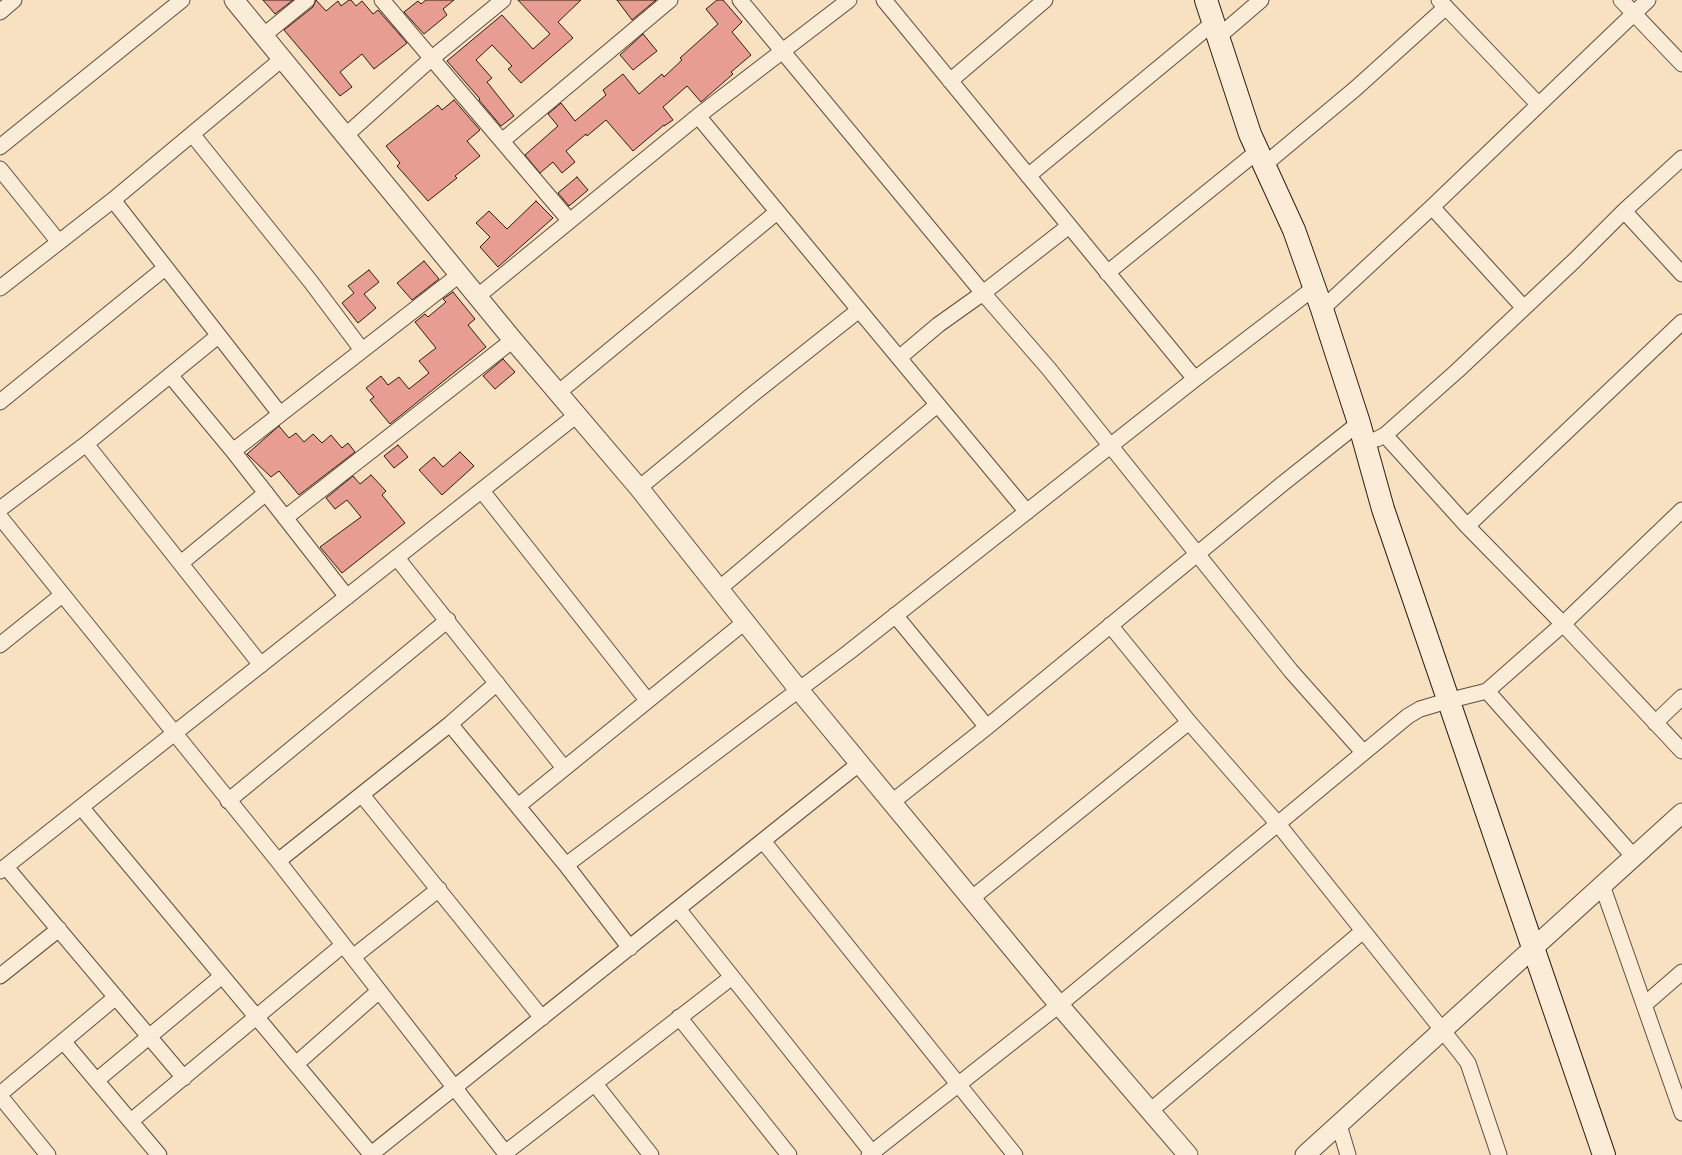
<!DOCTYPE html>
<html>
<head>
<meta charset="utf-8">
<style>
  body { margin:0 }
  canvas { display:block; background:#f8e1c0 }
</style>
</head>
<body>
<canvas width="1682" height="1155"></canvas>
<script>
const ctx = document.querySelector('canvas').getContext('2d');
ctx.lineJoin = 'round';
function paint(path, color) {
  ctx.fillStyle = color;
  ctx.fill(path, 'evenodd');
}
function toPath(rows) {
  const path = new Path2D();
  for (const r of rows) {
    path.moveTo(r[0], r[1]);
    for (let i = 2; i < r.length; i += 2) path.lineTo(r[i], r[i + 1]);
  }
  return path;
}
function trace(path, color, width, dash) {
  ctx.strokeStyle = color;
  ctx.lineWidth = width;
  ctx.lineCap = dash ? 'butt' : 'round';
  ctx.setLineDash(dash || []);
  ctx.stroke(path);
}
const building = toPath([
  [263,0,293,0,275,14,263,0],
  [316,0,326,11,338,1,341,6,349,0,351,0,356,6,362,1,373,14,378,10,407,43,374,69,362,54,340,72,352,87,340,96,284,30,313,7,316,0],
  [426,0,454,0,443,9,447,15,424,34,404,12,418,1,421,4,426,0],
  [518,0,581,0,558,22,573,38,521,83,508,69,512,66,492,45,476,60,492,78,487,82,514,116,501,126,479,100,480,99,447,61,502,15,533,49,550,34,518,0],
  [617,0,656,0,632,20,617,0],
  [717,0,723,0,742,22,732,32,751,55,731,72,733,74,701,102,687,86,663,107,673,120,664,126,664,125,633,151,606,120,587,136,586,134,566,151,575,162,562,173,553,162,540,173,525,155,558,126,548,114,561,103,575,121,606,95,603,90,623,74,639,94,662,74,664,77,682,60,680,58,718,24,706,9,717,0],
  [643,34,657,51,633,70,620,55,643,34],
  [454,100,480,130,467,141,480,156,455,176,457,178,428,201,397,166,400,163,386,146,438,105,442,110,454,100],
  [577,177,588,190,569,206,558,193,577,177],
  [536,201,553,218,498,267,480,247,490,237,476,223,489,211,507,229,536,201],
  [424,261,439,279,412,300,397,283,424,261],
  [369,270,379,282,364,294,376,308,358,323,342,303,354,293,348,286,369,270],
  [453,292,475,319,468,325,486,347,390,424,370,400,374,397,366,388,381,376,388,385,399,377,409,389,429,373,419,361,436,348,415,322,425,314,428,317,446,302,443,299,453,292],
  [503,359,515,372,495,389,483,376,503,359],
  [279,426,289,438,296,433,304,442,313,434,322,443,331,435,342,448,348,443,355,452,299,495,279,471,271,477,247,454,279,426],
  [398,445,408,457,394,468,384,456,398,445],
  [460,452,474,466,442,495,419,470,434,457,443,467,460,452],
  [371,475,386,491,382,495,405,523,342,573,320,547,361,517,347,500,335,509,326,498,353,476,360,484,371,475]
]);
paint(building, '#e79d92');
trace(building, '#2e1c12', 1);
const minor = toPath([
  [382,0,569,220],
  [740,0,983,293,1049,369,1291,671,1363,752],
  [884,0,1195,379],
  [1439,0,1538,104],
  [1621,0,1682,64],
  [0,12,14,0],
  [264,35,307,0],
  [1218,37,1261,0],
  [950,81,1045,0],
  [698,116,1027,512],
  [192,134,311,282,362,350],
  [345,136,431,59,503,0],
  [502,141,670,0],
  [0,147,182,0],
  [1264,165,1355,89,1446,7],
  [0,169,58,241],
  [1028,176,1213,23],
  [113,200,280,414],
  [1432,207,1524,308],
  [1624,211,1682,274],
  [1107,273,1258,151],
  [0,288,113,200,282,59],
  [478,296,698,116,849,0],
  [1322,309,1432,207,1648,0],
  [899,358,938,325,983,293,1069,226],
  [170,375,233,451,347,597],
  [559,392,777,212],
  [0,402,165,268],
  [1385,435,1467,526,1563,624,1682,751],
  [1377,439,1385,435,1457,371,1575,260,1624,211,1682,158],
  [86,444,261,665],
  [233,451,459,275],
  [639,488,753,394,859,310],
  [482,491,647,700],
  [0,509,86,444,218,336],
  [0,517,278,861,507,1155],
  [285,518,513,340],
  [1467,526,1682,322],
  [397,558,564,768],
  [181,563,266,493],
  [720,588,937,405],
  [895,615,987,727],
  [1110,625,1189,722,1278,824,1459,1051,1468,1063,1499,1155],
  [0,645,62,595],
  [1487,691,1634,857],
  [1655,723,1682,697],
  [450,724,566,865,630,948],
  [362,795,542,1018],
  [228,801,448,620],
  [892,802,987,727,1281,485,1359,423],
  [518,806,746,621],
  [81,807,371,1154],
  [763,841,1015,1155],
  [278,861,450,724,497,683],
  [566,865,849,652,1195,379,1314,288],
  [6,867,184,1078],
  [0,871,578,414],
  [1602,885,1682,1113],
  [972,898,1189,722],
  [678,909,874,1155],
  [353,957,439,889],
  [0,976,59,929],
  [1644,1005,1682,972],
  [679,1017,789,1155],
  [63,1041,159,1155],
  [296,1064,379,991],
  [97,1080,222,976],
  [595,1084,651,1155],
  [0,1094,116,997],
  [0,1096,48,1155],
  [1150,1111,1363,931],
  [131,1121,343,945],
  [1339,1125,1348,1155],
  [505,1153,732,977],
  [370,1155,860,763],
  [869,1155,1059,1005,1408,716,1420,709,1447,701,1487,691,1563,624,1682,510]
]);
const tertiary = toPath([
  [234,0,513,340,639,488,799,690,1059,1005,1188,1155],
  [1305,1155,1682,813]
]);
const secondary = toPath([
  [1206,0,1250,134,1294,230,1322,309,1359,423,1383,509,1604,1155]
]);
trace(minor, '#604d3e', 17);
trace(tertiary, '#604d3e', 21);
trace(secondary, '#2e1c12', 24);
trace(minor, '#faecd6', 15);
trace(tertiary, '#faecd6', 19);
trace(secondary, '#faecd6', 22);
</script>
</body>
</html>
